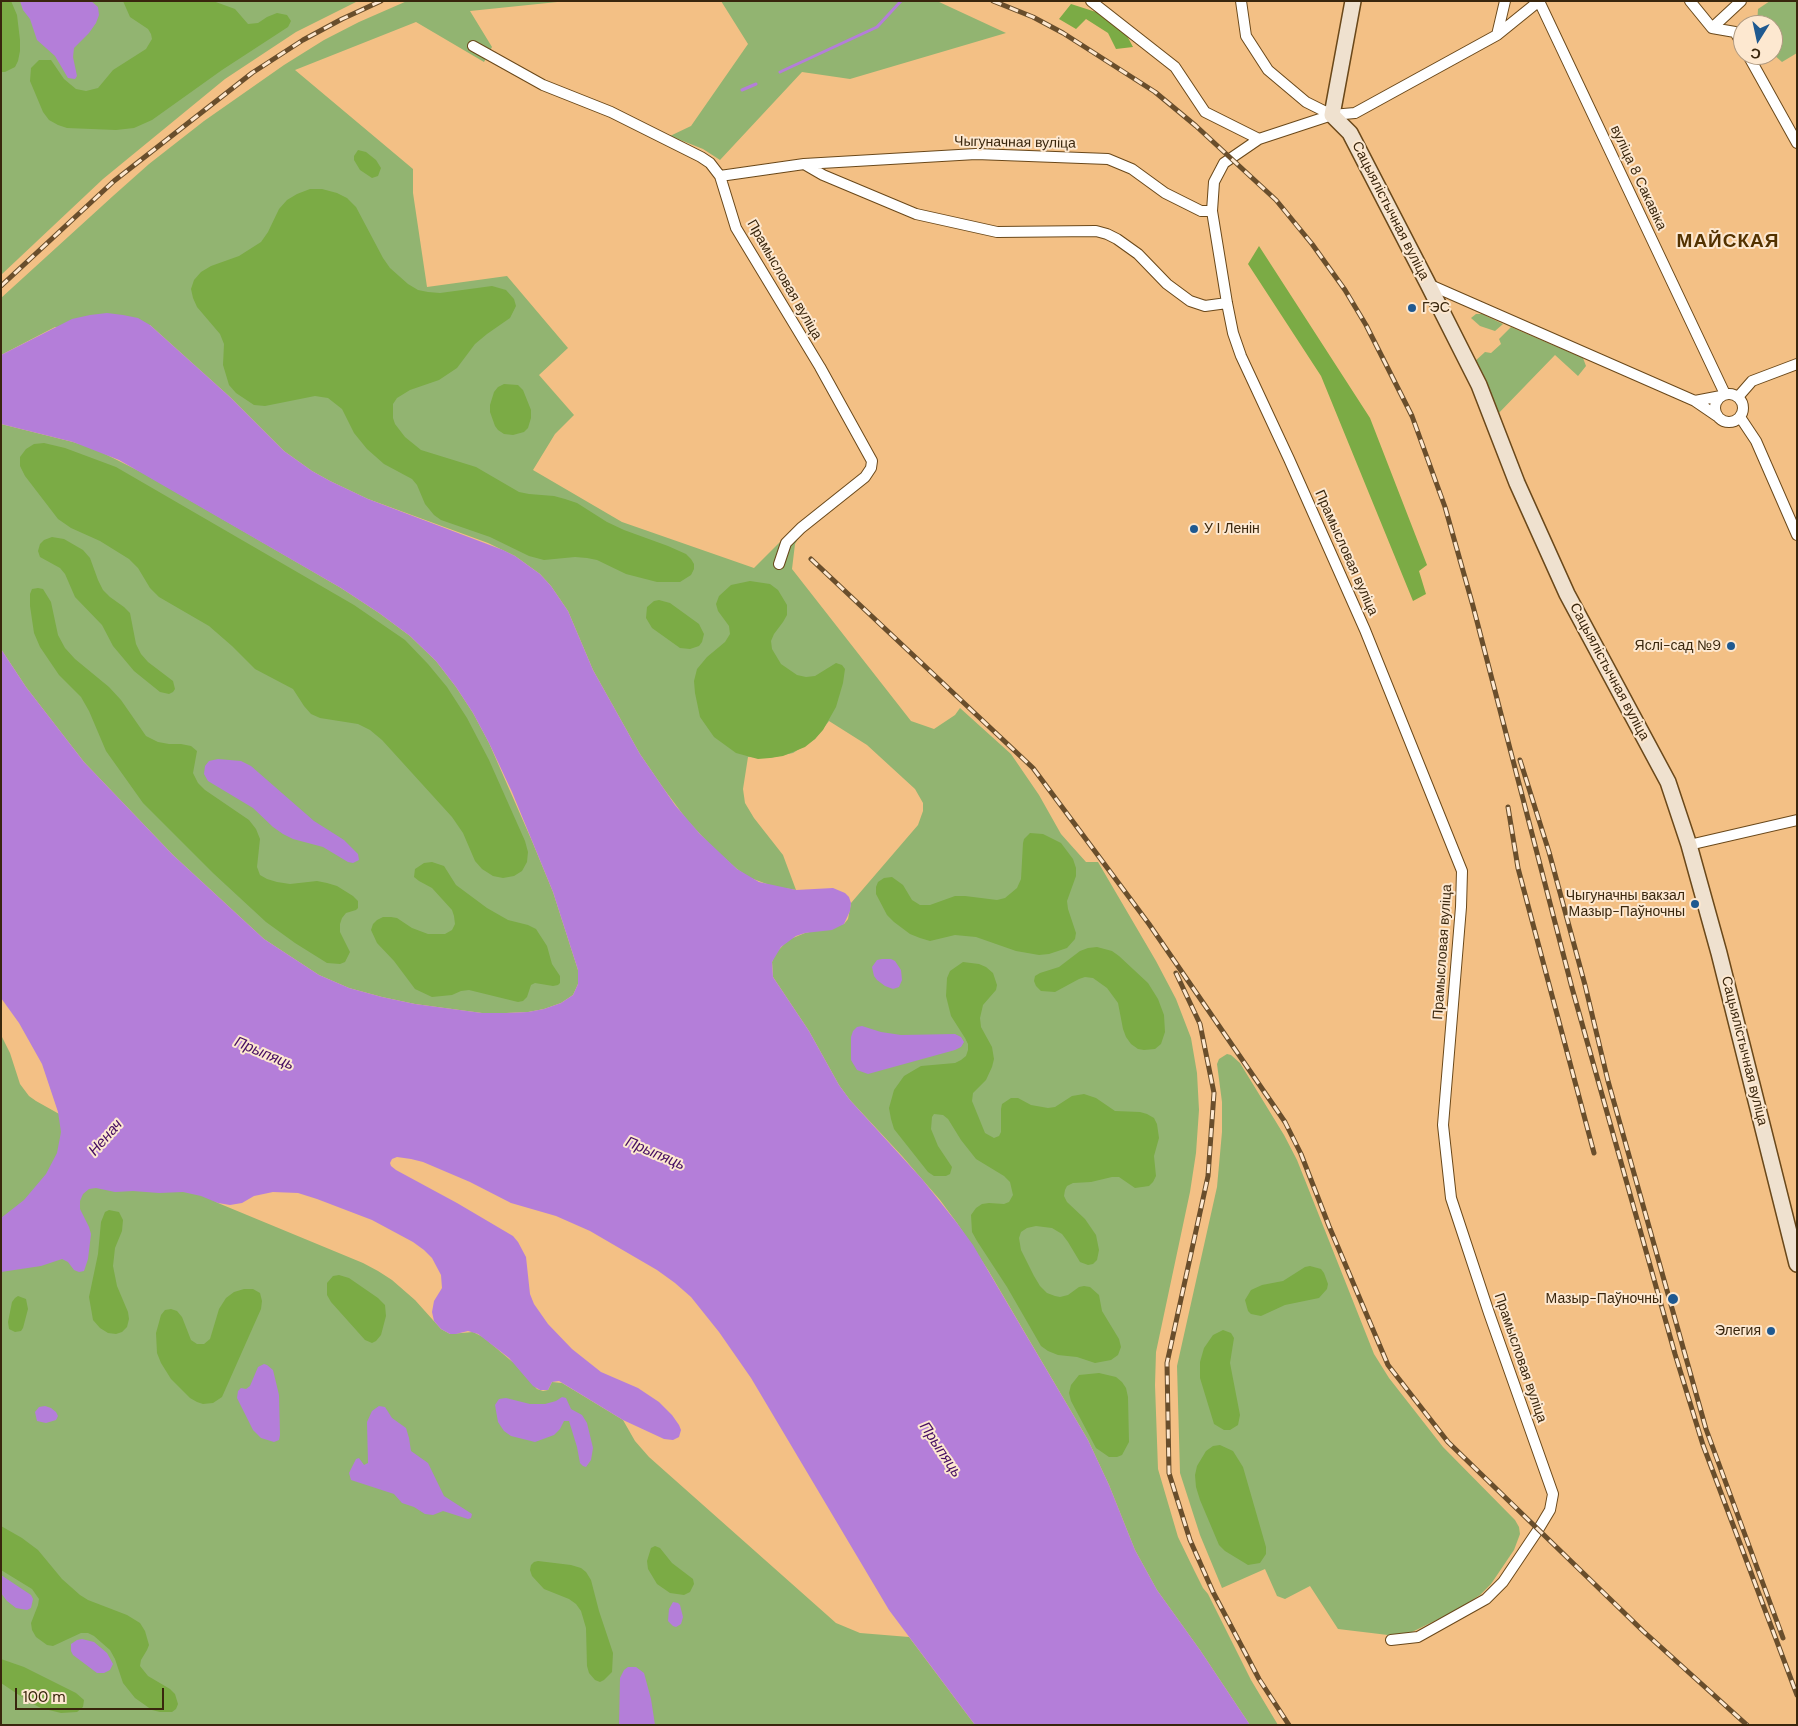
<!DOCTYPE html>
<html>
<head>
<meta charset="utf-8">
<style>
  body { margin:0 }
  #map { position:relative; width:1798px; height:1726px; overflow:hidden; background:#f3c085; font-family:"DM Sans",sans-serif }
  canvas { display:block }
  .frame { position:absolute; inset:0; border:2px solid #39260d; pointer-events:none }
  .north { position:absolute; left:1733px; top:15px; width:50px; height:50px; box-sizing:border-box; background:#fde8d0; border:1px solid #af9a82; border-radius:50%; rotate:190deg; font-size:14px; font-weight:700; line-height:20px; text-align:center; color:#39260d }
  .north::after { content:''; display:block; margin:auto; width:18px; height:22px; background:#1f5990; clip-path:polygon(50% 0,100% 100%,50% 72%,0 100%) }
  .scale { position:absolute; left:15px; top:1688px; width:149px; height:22px; box-sizing:border-box; border:2px solid #39260d; border-top:0; padding-left:6px; font-size:15px; line-height:18px; white-space:nowrap; color:#39260d; -webkit-text-stroke:4px #fde8d0; paint-order:stroke }
</style>
</head>
<body>
<div id="map">
<canvas width="1798" height="1726"></canvas>
<div class="frame"></div>
<div class="north">С</div>
<div class="scale">100 m</div>
</div>
<script>
const ctx = document.querySelector('canvas').getContext('2d');
ctx.lineJoin = 'round';
function paint(path, color) {
  ctx.fillStyle = color;
  ctx.fill(path, 'evenodd');
}
function toPath(rows) {
  const path = new Path2D();
  for (const r of rows) {
    if (r.length === 3) {
      path.moveTo(r[0] + r[2], r[1]);
      path.arc(r[0], r[1], r[2], 0, 2 * Math.PI);
      continue;
    }
    path.moveTo(r[0], r[1]);
    for (let i = 2; i < r.length; i += 2) path.lineTo(r[i], r[i + 1]);
  }
  return path;
}
function trace(path, color, width, dash) {
  ctx.strokeStyle = color;
  ctx.lineWidth = width;
  ctx.lineCap = dash ? 'butt' : 'round';
  ctx.setLineDash(dash || []);
  ctx.stroke(path);
}
function label(font, color, halo, rows, align = 'center') {
  ctx.font = font + ' "DM Sans",sans-serif';
  ctx.lineWidth = 4;
  ctx.setLineDash([]);
  ctx.textBaseline = 'middle';
  ctx.strokeStyle = halo;
  ctx.fillStyle = color;
  for (const [text, x, y, turn = 0] of rows) {
    ctx.save();
    ctx.translate(x, y);
    ctx.rotate((+turn || 0) * Math.PI / 180);
    ctx.textAlign = isNaN(turn) ? turn : align;
    if (halo) ctx.strokeText(text, 0, 0);
    ctx.fillText(text, 0, 0);
    ctx.restore();
  }
}
paint(toPath([
  [1,1,358,1,296,32,225,79,103,179,1,275],
  [407,1,567,1,470,11,492,47,484,62,416,22,295,70,413,169,413,193,427,287,507,276,568,348,539,375,574,415,555,434,533,470,622,522,754,568,795,527,803,531,795,544,792,569,911,721,934,729,955,715,960,708,1011,754,1039,795,1061,834,1086,862,1098,862,1156,961,1176,999,1191,1038,1197,1073,1199,1110,1196,1153,1190,1192,1156,1352,1155,1385,1158,1469,1178,1537,1194,1570,1203,1588,1208,1594,1251,1680,1278,1725,1250,1725,1200,1650,1157,1590,1135,1550,1109,1485,1088,1440,988,1270,957,1223,940,1200,902,1156,850,1100,839,1085,809,1031,773,977,772,962,775,954,788,940,805,933,844,924,848,919,851,903,918,825,923,811,923,803,915,789,867,745,829,721,815,739,793,753,770,758,748,757,743,789,745,803,754,818,783,855,796,890,772,886,748,877,737,869,714,849,687,820,664,789,640,754,593,670,568,611,551,586,540,574,515,556,488,543,368,499,330,481,312,471,284,451,230,397,150,325,55,327,1,355,1,298,113,196,149,164,204,121,284,65,324,40,359,22],
  [721,1,937,1,1006,33,850,79,802,72,720,160,703,149,670,136,691,126,748,44],
  [1770,1,1797,1,1797,53,1782,62,1773,54,1773,25,1757,25,1758,9],
  [1476,314,1482,314,1503,324,1495,331,1480,326,1471,318],
  [1511,327,1583,358,1586,366,1578,376,1555,355,1495,417,1473,363,1485,352,1491,353,1501,344,1499,339],
  [1,424,73,442,95,449,143,473,341,588,379,613,410,636,436,661,456,687,473,713,489,743,532,841,553,892,578,970,578,984,573,995,561,1003,544,1009,528,1012,506,1013,482,1013,415,1004,382,997,349,988,319,975,264,939,173,855,84,762,26,687,1,649],
  [1,1035,10,1053,20,1084,29,1096,36,1101,218,1203,363,1263,378,1271,392,1280,415,1300,441,1329,450,1334,473,1332,483,1337,515,1364,537,1389,543,1391,548,1390,552,1382,562,1383,623,1420,635,1441,649,1457,836,1623,860,1633,909,1637,975,1725,1,1725],
  [1227,1054,1231,1055,1240,1063,1284,1135,1297,1160,1374,1354,1389,1378,1443,1447,1515,1520,1519,1527,1520,1534,1514,1550,1491,1584,1480,1595,1457,1610,1410,1633,1388,1635,1338,1629,1310,1586,1285,1599,1277,1596,1265,1569,1222,1588,1200,1535,1180,1473,1177,1366,1217,1187,1222,1132,1222,1102,1217,1064,1219,1059]
]), '#92b471');
paint(toPath([
  [1,1,11,1,17,15,20,40,20,51,18,61,15,67,5,72,1,72],
  [123,1,213,1,235,9,248,24,258,23,267,17,277,13,287,15,291,21,288,27,222,70,152,120,134,128,116,130,67,128,58,125,49,120,43,112,30,81,31,68,39,60,51,60,64,79,76,89,86,91,98,88,113,70,146,49,152,39,151,34,148,29,130,17],
  [1071,4,1118,19,1133,47,1116,49,1108,33,1086,19,1076,29,1059,19],
  [358,150,366,152,376,160,381,168,378,176,372,178,360,170,354,160,354,156],
  [310,189,322,189,337,193,347,198,356,207,383,258,390,268,408,284,418,290,428,292,440,293,492,286,506,290,514,299,516,306,510,318,487,334,475,344,457,368,439,380,410,390,397,398,393,404,393,418,395,424,405,437,421,450,476,467,519,492,529,494,554,496,565,499,577,503,607,522,624,530,668,546,686,554,691,559,694,564,694,569,691,575,680,582,657,582,626,574,597,560,587,558,575,557,544,560,529,556,490,537,441,520,434,515,425,504,417,485,412,479,384,464,367,449,354,433,342,409,328,398,315,396,265,406,254,405,236,393,229,385,223,365,224,344,220,334,197,307,193,298,191,289,194,280,201,272,211,266,239,256,261,242,268,232,279,209,287,200,297,194],
  [1259,246,1370,418,1427,565,1419,571,1426,594,1413,601,1321,376,1248,264],
  [504,384,518,385,523,390,531,410,531,418,528,428,524,432,513,435,504,434,498,430,495,426,490,412,490,405,494,392,498,387],
  [44,443,65,448,116,467,354,605,405,640,428,664,447,687,467,718,489,760,525,841,528,852,527,862,522,871,514,876,503,878,493,876,482,869,475,861,463,833,452,817,382,740,370,730,358,724,320,718,311,714,304,706,293,689,255,669,232,646,209,626,159,597,150,588,138,568,129,559,100,541,71,528,58,519,25,476,20,466,20,457,26,449,34,444],
  [52,537,64,539,83,550,90,558,98,580,103,590,110,597,124,607,130,613,136,644,141,654,148,662,173,681,175,689,173,692,169,694,160,692,134,671,113,646,102,625,75,597,65,574,60,568,40,557,38,551,40,544,44,540],
  [750,581,770,584,778,590,787,605,787,615,783,622,774,634,771,641,772,649,781,664,797,675,806,677,815,676,836,663,842,665,845,669,843,683,836,707,823,730,815,739,805,747,783,756,770,758,758,759,736,753,714,737,700,717,695,693,694,681,697,669,707,657,725,642,730,634,729,626,718,611,716,604,719,596,731,585],
  [38,588,43,589,51,602,58,635,65,648,75,659,109,687,121,700,146,736,158,742,169,744,181,744,191,746,197,751,193,773,198,783,205,790,249,820,256,829,260,839,257,867,260,875,267,879,277,882,290,884,317,881,327,883,337,886,353,896,358,901,358,908,356,910,346,913,342,918,340,924,340,932,350,952,345,962,340,964,327,963,295,943,266,922,213,873,143,803,106,751,89,711,81,697,59,675,40,647,34,633,30,606,30,594,32,589],
  [659,600,670,603,699,624,704,634,702,642,699,646,690,649,680,648,652,628,646,618,647,607,654,601],
  [1030,833,1043,834,1061,843,1073,859,1076,868,1076,876,1067,901,1068,909,1076,933,1075,939,1067,948,1049,954,1039,955,1016,951,976,937,955,935,930,941,920,938,910,934,894,922,887,915,876,894,876,887,878,882,884,878,892,877,903,885,912,900,920,905,930,905,955,896,965,896,997,900,1005,898,1017,888,1021,879,1023,843,1024,839],
  [432,862,444,866,456,885,487,908,508,920,528,925,536,929,547,946,552,964,560,976,560,983,558,985,553,986,535,983,531,985,527,997,523,1001,518,1002,469,990,461,991,452,995,432,997,415,989,394,961,377,943,371,930,373,924,377,920,383,917,391,917,397,918,412,928,428,934,445,934,452,930,455,924,454,916,452,910,432,888,419,881,414,877,415,869,424,863],
  [1097,947,1112,951,1119,956,1148,983,1158,999,1164,1015,1165,1032,1161,1044,1155,1049,1144,1050,1138,1049,1131,1044,1126,1037,1123,1029,1118,1003,1107,988,1093,978,1085,977,1079,979,1055,992,1041,991,1036,986,1034,981,1035,976,1040,973,1059,967,1080,951,1088,948],
  [963,962,979,964,986,967,993,973,997,985,996,990,983,1005,980,1018,981,1027,992,1047,994,1059,992,1067,986,1080,973,1093,972,1101,985,1133,994,1138,999,1136,1001,1132,1001,1109,1002,1104,1011,1098,1018,1098,1031,1105,1048,1108,1055,1107,1072,1096,1084,1094,1096,1098,1115,1111,1140,1112,1147,1114,1154,1118,1157,1124,1159,1138,1154,1156,1156,1176,1153,1182,1149,1186,1135,1188,1119,1177,1112,1177,1091,1182,1073,1183,1067,1186,1065,1190,1064,1196,1067,1202,1085,1219,1096,1235,1099,1250,1097,1260,1093,1264,1088,1265,1080,1262,1068,1242,1062,1234,1052,1228,1036,1226,1027,1228,1021,1232,1019,1238,1021,1250,1034,1276,1040,1286,1047,1293,1055,1296,1060,1297,1068,1295,1079,1287,1084,1286,1090,1287,1099,1295,1102,1311,1119,1339,1121,1347,1118,1355,1111,1360,1095,1363,1077,1357,1058,1355,1048,1351,1041,1346,1007,1287,977,1241,972,1232,971,1215,976,1208,982,1204,989,1203,1004,1204,1009,1202,1013,1195,1010,1182,1004,1176,976,1159,961,1140,948,1119,943,1115,934,1114,932,1117,931,1129,938,1146,952,1167,950,1174,946,1176,934,1176,928,1172,894,1129,891,1119,889,1108,894,1090,904,1076,921,1066,955,1063,961,1060,966,1056,968,1050,968,1044,965,1038,951,1016,946,996,947,978,950,971],
  [109,1210,119,1212,123,1220,122,1231,115,1248,113,1266,117,1286,128,1312,129,1319,127,1327,122,1332,116,1334,108,1333,100,1328,93,1320,89,1297,98,1254,101,1222,105,1212],
  [1310,1266,1321,1269,1324,1273,1328,1284,1327,1289,1319,1298,1285,1305,1261,1316,1251,1314,1248,1311,1245,1300,1251,1290,1262,1285,1283,1281,1305,1267],
  [339,1275,349,1278,378,1298,385,1305,386,1316,381,1335,376,1341,372,1343,365,1340,331,1302,327,1295,327,1283,333,1276],
  [244,1289,253,1289,260,1293,262,1301,261,1309,222,1397,213,1403,203,1404,197,1402,190,1398,171,1379,161,1363,157,1353,156,1333,161,1315,165,1310,171,1309,177,1311,182,1317,191,1340,197,1344,204,1344,210,1339,219,1309,226,1298,234,1292],
  [18,1296,26,1299,28,1309,23,1328,21,1331,15,1332,9,1329,8,1322,12,1302,15,1298],
  [1223,1330,1231,1333,1234,1338,1230,1363,1240,1415,1238,1425,1230,1430,1224,1430,1214,1424,1200,1378,1200,1362,1204,1348,1213,1335],
  [1099,1373,1116,1377,1122,1382,1126,1388,1128,1397,1129,1442,1122,1455,1117,1457,1109,1457,1096,1448,1071,1401,1069,1393,1071,1385,1079,1375],
  [1220,1445,1233,1451,1243,1467,1266,1547,1266,1554,1260,1563,1248,1565,1225,1551,1219,1545,1200,1500,1196,1487,1195,1475,1197,1466,1206,1451,1213,1446],
  [1,1526,22,1538,38,1550,62,1579,80,1595,88,1600,127,1615,140,1623,145,1631,149,1645,147,1650,141,1660,140,1666,148,1676,170,1689,175,1694,178,1704,176,1709,172,1712,160,1712,152,1710,135,1698,123,1683,115,1659,110,1650,94,1636,88,1633,81,1633,53,1646,47,1645,36,1637,32,1630,31,1623,38,1605,39,1599,32,1589,1,1570],
  [655,1546,660,1548,672,1563,693,1579,694,1584,690,1592,684,1595,670,1593,657,1584,648,1569,647,1561,651,1548],
  [538,1561,571,1565,581,1568,586,1572,591,1580,599,1611,613,1653,612,1672,604,1680,600,1682,595,1680,589,1673,587,1666,586,1628,581,1611,576,1604,569,1599,544,1589,532,1576,530,1570,531,1565,534,1562],
  [1,1659,24,1667,76,1693,84,1700,83,1707,77,1712,61,1713,41,1708,31,1703,1,1683]
]), '#7bab45');
paint(toPath([
  [20,1,91,1,98,7,99,15,96,23,89,33,74,48,73,57,77,76,75,79,68,78,55,56,37,40,30,19,23,10],
  [107,313,123,315,138,318,150,325,230,397,284,451,312,471,330,481,368,499,503,550,515,556,540,574,551,586,568,611,593,670,640,754,675,805,700,834,737,869,759,882,796,890,833,888,845,893,849,897,851,903,850,911,844,924,832,930,805,933,796,936,781,947,772,962,773,977,809,1031,839,1085,850,1100,922,1179,957,1223,973,1245,1088,1440,1109,1485,1135,1550,1157,1590,1200,1650,1250,1725,975,1725,889,1610,751,1378,719,1332,691,1297,675,1283,657,1270,590,1231,556,1216,511,1203,470,1182,423,1162,411,1159,397,1157,392,1159,390,1163,391,1166,396,1170,457,1203,513,1236,518,1242,526,1257,530,1294,534,1304,548,1324,572,1349,601,1372,638,1388,659,1402,672,1415,679,1425,681,1430,679,1437,673,1440,664,1439,623,1420,559,1381,552,1382,548,1390,540,1390,533,1386,509,1358,478,1334,468,1331,456,1334,450,1334,441,1329,434,1321,432,1312,434,1301,442,1288,441,1275,432,1258,424,1250,413,1242,372,1220,317,1199,298,1193,273,1192,254,1196,242,1203,230,1205,218,1203,201,1196,183,1192,159,1193,133,1191,115,1192,96,1188,89,1189,83,1194,80,1201,80,1209,89,1227,91,1234,88,1259,84,1271,79,1272,74,1270,68,1262,62,1259,41,1266,1,1272,1,1218,24,1200,46,1174,57,1153,61,1132,58,1112,42,1064,19,1023,1,998,1,649,26,687,84,762,173,855,264,939,319,975,349,988,382,997,415,1004,482,1013,506,1013,528,1012,544,1009,561,1003,573,995,578,984,578,970,553,892,512,792,489,743,473,713,456,687,436,661,410,636,379,613,341,588,119,460,73,442,1,424,1,355,72,319,90,315],
  [218,759,241,761,251,766,314,821,344,840,358,854,359,860,353,863,348,862,323,847,293,839,283,834,273,827,253,808,208,781,204,774,205,766,209,761],
  [882,959,891,959,895,961,901,970,902,980,899,987,893,989,885,986,877,980,874,976,872,967,877,960],
  [862,1026,881,1032,901,1035,955,1034,961,1037,964,1042,961,1047,955,1050,868,1074,857,1070,851,1060,851,1037,853,1031,857,1027],
  [264,1364,267,1365,273,1370,279,1395,280,1435,279,1440,274,1442,261,1438,253,1430,237,1398,238,1391,241,1388,246,1389,250,1386,258,1367],
  [562,1397,566,1398,571,1409,582,1415,587,1423,593,1448,591,1460,586,1467,583,1466,580,1463,577,1447,569,1421,564,1421,560,1429,554,1435,535,1442,511,1436,504,1431,498,1422,495,1405,499,1399,506,1398,530,1404,545,1404,556,1401],
  [45,1406,51,1408,56,1412,58,1416,56,1420,46,1423,37,1421,35,1412,39,1407],
  [379,1406,385,1407,392,1418,406,1428,409,1438,411,1451,428,1463,444,1496,472,1514,471,1518,468,1519,443,1511,433,1515,425,1514,414,1507,402,1503,394,1494,351,1480,349,1473,356,1459,359,1458,364,1465,368,1463,367,1422,372,1411],
  [1,1575,31,1595,33,1599,31,1608,27,1610,16,1608,7,1601,1,1593],
  [673,1602,678,1603,680,1605,683,1617,681,1624,676,1627,673,1626,668,1621,669,1609],
  [82,1639,94,1642,107,1653,113,1664,110,1670,104,1673,97,1673,73,1655,71,1651,71,1644,77,1640],
  [628,1667,636,1667,644,1673,651,1699,655,1725,619,1725,620,1678,624,1670]
]), '#b47ed9');
trace(toPath([
  [780,72,877,27,901,1],
  [742,90,756,84]
]), '#b47ed9', 3);
const street = toPath([
  [1091,1,1175,67,1205,112,1259,139],
  [1241,1,1246,36,1268,70,1306,102,1332,115],
  [1539,1,1725,394],
  [1690,1,1712,28,1741,1],
  [1712,28,1735,32,1743,46],
  [1497,35,1505,1],
  [473,46,543,85,611,112,701,157,710,163,720,176,736,228,820,367,872,461,871,468,865,477,801,528,786,543,779,564],
  [1748,55,1797,143],
  [804,164,823,175,916,214,997,232,1096,231,1107,234,1117,239,1138,254,1167,284,1190,301,1205,306,1227,303],
  [720,176,804,164,976,154,1108,159,1132,169,1165,193,1201,211,1212,211],
  [1428,284,1695,401,1717,416],
  [1729,408,14],
  [1738,397,1752,381,1797,364],
  [1695,401,1721,396],
  [1740,417,1756,441,1797,535],
  [1689,845,1797,820],
  [1391,1640,1418,1637,1486,1599,1503,1582,1538,1530,1550,1510,1553,1494,1489,1313,1451,1198,1443,1125,1461,907,1462,871,1365,630,1289,459,1241,356,1233,333,1227,303,1212,211,1214,182,1224,163,1259,139,1332,115,1355,113,1497,35,1539,1]
]);
const secondary = toPath([
  [1353,1,1332,115,1350,133,1428,284,1479,385,1517,483,1567,594,1668,782,1689,845,1719,953,1797,1264]
]);
trace(street, '#6a481a', 12);
trace(secondary, '#6a481a', 18);
trace(street, '#fff', 10);
trace(secondary, '#efe1cf', 15);
const rail = toPath([
  [993,1,1033,17,1063,33,1155,92,1196,126,1276,200,1312,244,1345,290,1366,325,1412,416,1445,507,1473,606,1572,988,1675,1354,1703,1445,1797,1695],
  [1,286,114,181,252,73,303,40,342,19,381,1],
  [811,559,1033,768,1149,924,1285,1122,1301,1154,1329,1226,1388,1365,1448,1442,1643,1631,1747,1725],
  [1520,760,1549,852,1585,985,1608,1081,1706,1429,1783,1638],
  [1508,807,1518,868,1594,1153],
  [1176,973,1200,1024,1214,1093,1208,1176,1167,1363,1169,1473,1190,1540,1213,1592,1259,1679,1289,1725]
]);
trace(rail, '#694e2c', 5);
trace(rail, '#fde8d0', 3, [9]);
for (const [x, y, r, color] of [
  [1412,308,5,"#1f5990"],
  [1194,529,5,"#1f5990"],
  [1731,646,5,"#1f5990"],
  [1695,904,5,"#1f5990"],
  [1673,1299,6,"#1f5990"],
  [1771,1331,5,"#1f5990"]
]) {
  const dot = new Path2D();
  dot.arc(x, y, r, 0, 2 * Math.PI);
  ctx.fillStyle = color;
  ctx.fill(dot);
  trace(dot, '#fde8d0', 2);
}
label('14px', '#39260d', '#fde8d0', [
  ["Чыгуначная вуліца",1015,143,1],
  ["вуліца 8 Сакавіка",1638,178,65],
  ["Сацыялістычная вуліца",1390,211,63],
  ["Прамысловая вуліца",784,280,60],
  ["Прамысловая вуліца",1346,553,66],
  ["Сацыялістычная вуліца",1609,672,62],
  ["Прамысловая вуліца",1443,952,-86],
  ["Сацыялістычная вуліца",1744,1051,76],
  ["Прамысловая вуліца",1520,1358,71]
]);
label('14px', '#39260d', '#fde8d0', [
  ["ГЭС",1422,308,"left"],
  ["У І Ленін",1204,529,"left"],
  ["Яслі-сад №9",1721,646],
  ["Чыгуначны вакзал",1685,896],
  ["Мазыр-Паўночны",1685,912],
  ["Мазыр-Паўночны",1662,1299],
  ["Элегия",1761,1331]
], 'right');
label('italic 15px', '#450d61', '#fde8d0', [
  ["Прыпяць",264,1054,23],
  ["Ненач",106,1138,-49],
  ["Прыпяць",655,1154,23],
  ["Прыпяць",940,1450,56]
]);
ctx.letterSpacing = '1px';
label('bold 19px', '#533200', '#fde8d0', [
  ["МАЙСКАЯ",1728,242]
]);
ctx.letterSpacing = '0px';
</script>
</body>
</html>
